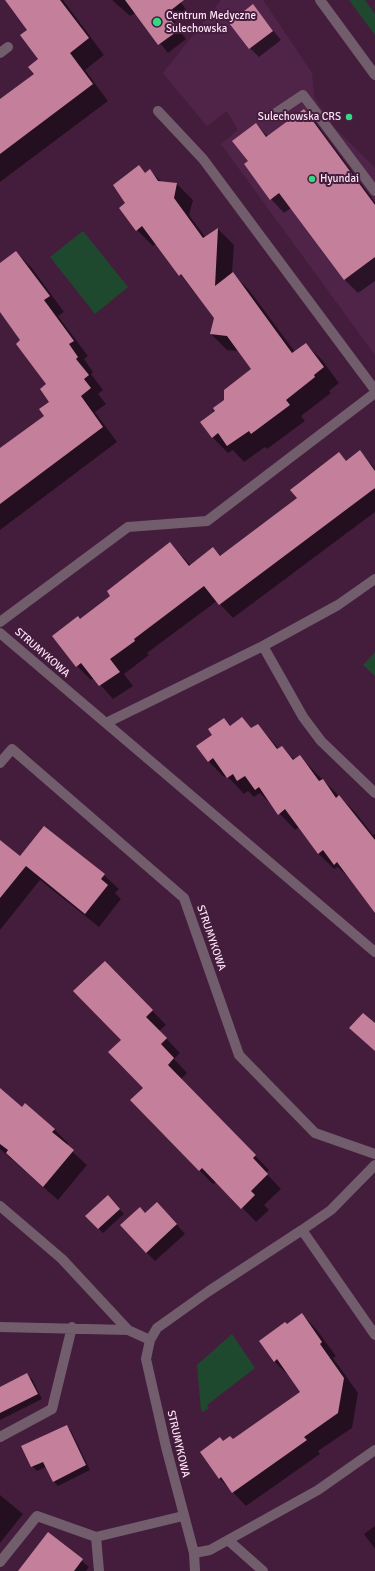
<!DOCTYPE html>
<html>
<head>
<meta charset="utf-8">
<style>
  body { margin:0 }
  canvas { display:block; background:#441d3d }
</style>
</head>
<body>
<canvas width="375" height="1571"></canvas>
<script>
const ctx = document.querySelector('canvas').getContext('2d');
ctx.lineJoin = 'round';
function paint(path, color) {
  ctx.fillStyle = color;
  ctx.fill(path, 'evenodd');
}
function toPath(rows) {
  const path = new Path2D();
  for (const r of rows) {
    path.moveTo(r[0], r[1]);
    for (let i = 2; i < r.length; i += 2) path.lineTo(r[i], r[i + 1]);
  }
  return path;
}
function trace(path, color, width, dash) {
  ctx.strokeStyle = color;
  ctx.lineWidth = width;
  ctx.lineCap = dash ? 'butt' : 'round';
  ctx.setLineDash(dash || []);
  ctx.stroke(path);
}
function label(font, color, halo, rows, align = 'center') {
  ctx.font = font + ' Signika,sans-serif';
  ctx.lineWidth = 4;
  ctx.setLineDash([]);
  ctx.textBaseline = 'middle';
  ctx.strokeStyle = halo;
  ctx.fillStyle = color;
  for (const [text, x, y, turn = 0] of rows) {
    ctx.save();
    ctx.translate(x, y);
    ctx.rotate((+turn || 0) * Math.PI / 180);
    ctx.textAlign = isNaN(turn) ? turn : align;
    if (halo) ctx.strokeText(text, 0, 0);
    ctx.fillText(text, 0, 0);
    ctx.restore();
  }
}
paint(toPath([
  [221,0,263,0,312,73,314,97,333,126,375,168,375,355,221,144,238,130,227,111,207,126,163,73]
]), '#502449');
paint(toPath([
  [349,0,365,0,375,14,375,35],
  [83,231,128,287,95,314,50,257],
  [375,652,375,676,363,665],
  [232,1334,255,1368,207,1405,209,1408,203,1412,201,1410,197,1365]
]), '#1e492f');
paint(toPath([
  [21,0,63,0,104,55,85,70,108,101,0,182,0,100,35,74,40,59],
  [112,0,179,0,188,12,174,23,186,39,168,53,136,13,130,16],
  [253,6,281,40,259,57,250,48],
  [304,110,317,124,375,202,375,281,358,293,345,280,291,208,284,213,271,199,245,164,249,161,256,124,268,137],
  [150,171,162,182,177,184,193,200,189,215,206,238,218,229,234,245,232,273,249,290,295,352,306,344,322,360,339,383,329,391,331,393,301,416,305,421,267,449,265,447,244,462,233,450,228,453,212,437,216,412,253,369,239,351,227,350,211,334,215,318,156,244,153,246,137,230,126,204,146,174],
  [16,252,31,267,64,312,58,316,88,356,84,359,93,372,91,374,103,390,98,394,106,404,95,412,117,442,0,530,0,449,45,416,50,402,47,385,22,341,0,310,0,265],
  [360,452,375,468,375,512,233,618,217,601,147,653,149,655,124,674,133,686,113,699,94,678,91,680,77,666,54,636,80,620,111,596,170,543,191,566,213,548,221,556,298,499,339,454,347,462],
  [224,719,232,727,242,719,252,729,258,725,279,749,282,747,295,760,300,757,355,812,373,835,375,834,375,913,351,880,338,867,334,869,318,853,299,827,295,830,260,793,254,797,248,791,244,794,227,776,224,777,208,761,213,735],
  [44,827,104,875,119,889,115,893,121,899,99,927,40,880,0,930,0,842,20,857],
  [119,976,166,1025,159,1031,180,1053,174,1059,187,1073,181,1079,269,1170,266,1173,281,1189,264,1205,269,1210,256,1222,217,1182,213,1184,199,1170,144,1088,122,1040],
  [0,1090,22,1108,54,1129,68,1143,66,1146,87,1165,58,1200,0,1149],
  [108,1197,124,1214,103,1233,86,1216],
  [166,1212,185,1234,155,1261,146,1252,145,1214],
  [302,1314,316,1329,336,1356,333,1358,358,1393,352,1428,318,1451,320,1454,246,1506,219,1478,223,1442,233,1440,301,1392,288,1375,274,1361,287,1325],
  [27,1375,32,1379,42,1399,0,1420,0,1388],
  [67,1426,71,1431,90,1470,58,1486,53,1481,46,1467,37,1471,32,1466],
  [0,1495,23,1514,0,1543],
  [375,1526,375,1549,364,1534],
  [49,1534,89,1567,86,1571,19,1571]
]), '#0007');
paint(toPath([
  [5,0,60,0,89,38,70,53,93,84,0,154,0,99,34,74,28,67,38,59,20,35,27,30],
  [125,0,184,0,166,14,179,30,158,45],
  [253,4,273,31,249,49,229,23],
  [304,109,375,205,375,257,344,280,279,193,270,200,244,164,248,161,232,141,256,123,266,137],
  [139,165,145,173,150,169,158,181,177,183,174,198,203,238,218,228,215,286,233,272,292,353,306,343,324,367,314,375,315,377,286,400,290,405,251,434,249,431,227,446,218,433,212,438,200,422,215,411,213,408,224,400,224,390,251,369,227,336,210,334,214,318,181,274,179,276,142,226,136,231,119,208,125,203,113,185],
  [16,251,50,296,44,300,74,341,69,344,78,357,76,359,89,375,84,379,91,388,81,396,103,427,0,504,0,448,44,416,39,409,49,402,40,389,46,384,16,344,20,340,0,312,0,263],
  [360,450,375,471,375,488,219,605,204,586,134,639,135,641,110,659,120,672,99,686,81,663,76,667,52,636,78,616,80,619,110,596,107,591,170,542,189,566,213,547,220,556,297,498,290,490,339,452,346,461],
  [242,717,251,728,258,724,277,749,282,746,293,760,300,755,319,781,323,779,336,798,339,795,375,840,375,913,337,862,334,865,323,850,318,854,285,809,278,815,259,787,255,790,245,776,237,781,233,774,227,778,213,758,208,762,196,746,212,735,208,729,224,718,230,726],
  [44,826,105,874,101,879,108,885,85,914,26,866,0,898,0,840,20,856],
  [105,961,153,1010,146,1017,167,1038,161,1044,174,1058,168,1065,256,1155,253,1158,268,1174,251,1191,255,1195,241,1209,202,1168,199,1171,130,1100,143,1088,108,1052,121,1040,73,991],
  [363,1013,375,1023,375,1051,349,1028],
  [0,1088,22,1107,25,1103,55,1129,52,1132,74,1150,43,1187,6,1153,8,1150,0,1144],
  [108,1195,120,1209,98,1229,85,1216],
  [157,1202,177,1224,146,1253,120,1225,140,1207,145,1213],
  [302,1313,322,1342,320,1344,344,1378,338,1413,304,1437,307,1440,232,1493,221,1477,219,1479,200,1452,220,1437,223,1441,230,1436,233,1439,300,1392,277,1359,274,1362,259,1341,285,1322,287,1324],
  [27,1373,38,1394,0,1413,0,1387],
  [67,1425,86,1465,53,1482,43,1462,31,1467,21,1446],
  [48,1532,83,1559,74,1571,18,1571]
]), '#c47f9a');
trace(toPath([
  [320,0,375,75],
  [0,53,8,47],
  [158,111,203,159,375,390],
  [270,117,303,95,375,191],
  [0,622,128,527,207,521,375,393],
  [0,633,375,952],
  [263,646,303,717,321,741,375,793],
  [106,723,263,646,338,605,375,579],
  [0,763,12,749,184,898,239,1055,315,1133,375,1154],
  [375,1165,331,1210,302,1230,375,1335],
  [0,1206,62,1259,128,1330,150,1340],
  [0,1327,128,1330],
  [0,1437,52,1409,72,1327],
  [96,1537,99,1571],
  [228,1540,263,1571],
  [194,1553,166,1447,146,1359,150,1340,157,1328,209,1291,302,1230],
  [0,1562,37,1516,96,1537,183,1516],
  [195,1571,194,1553,210,1550,318,1490,375,1450]
]), '#715d6c', 10);
for (const [x, y, r, color] of [
  [157,22,5,"#32d882"],
  [349,117,4,"#32d882"],
  [312,179,4,"#32d882"]
]) {
  const dot = new Path2D();
  dot.arc(x, y, r, 0, 2 * Math.PI);
  ctx.fillStyle = color;
  ctx.fill(dot);
  trace(dot, '#441d3d', 1.5);
}
label('11px', '#fce2f5', '#441d3d', [
  ["Centrum Medyczne",166,16],
  ["Sulechowska",166,29],
  ["Sulechowska CRS",341,117,"right"],
  ["Hyundai",320,179]
], 'left');
label('11px', '#fce2f5', '#441d3d', [
  ["STRUMYKOWA",42,653,41],
  ["STRUMYKOWA",211,938,71],
  ["STRUMYKOWA",178,1444,77]
]);
</script>
</body>
</html>
